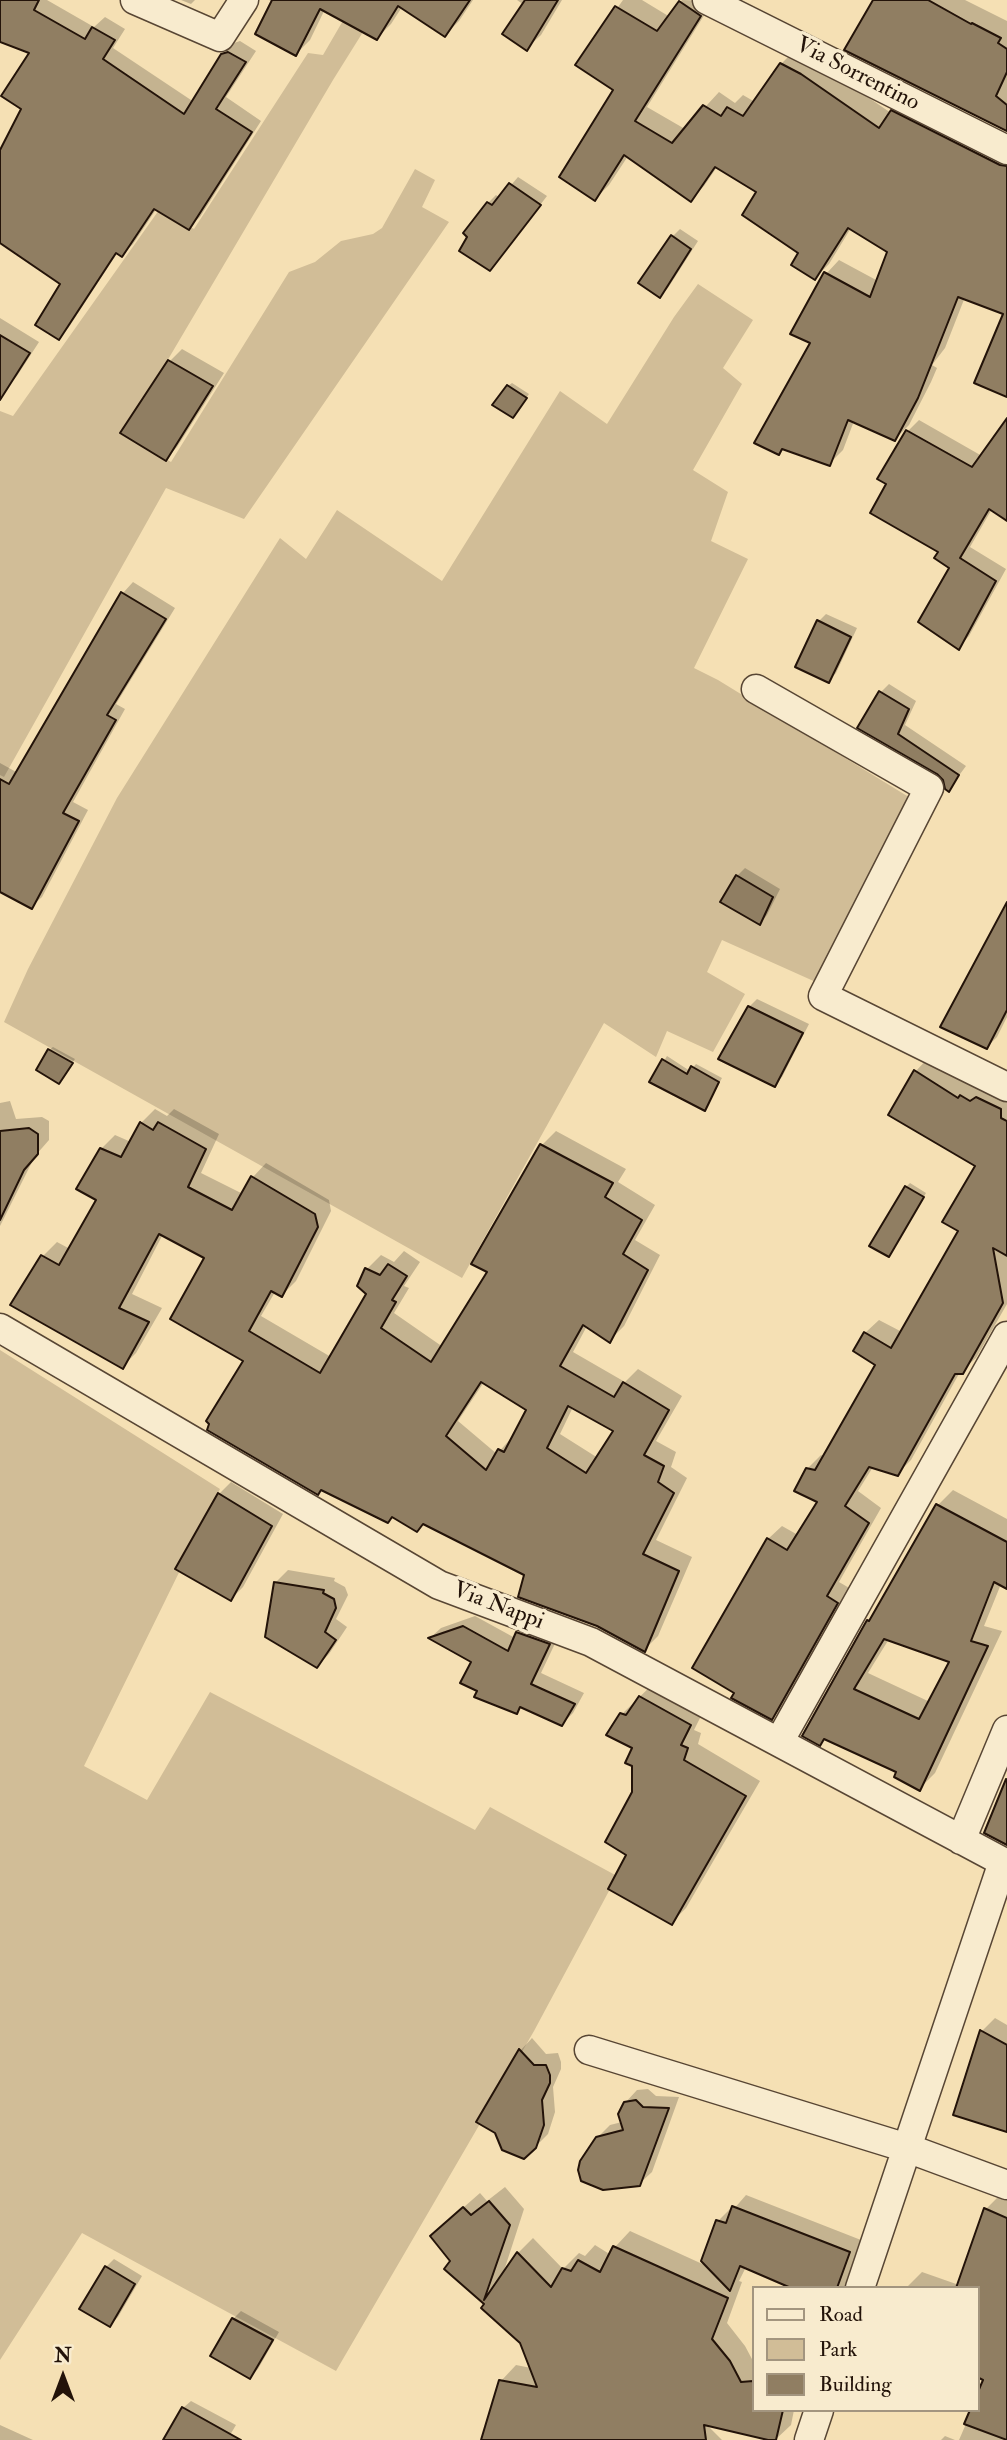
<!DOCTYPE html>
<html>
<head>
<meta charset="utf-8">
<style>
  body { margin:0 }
  #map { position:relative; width:1007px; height:2440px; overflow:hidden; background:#f5e0b4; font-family:"IM FELL Double Pica",serif }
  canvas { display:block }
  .legend { position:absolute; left:752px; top:2286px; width:228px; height:126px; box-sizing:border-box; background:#f8ebce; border:2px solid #a3957f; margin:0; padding:9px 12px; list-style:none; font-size:21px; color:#231309 }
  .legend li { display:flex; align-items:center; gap:14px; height:35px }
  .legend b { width:35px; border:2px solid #a3957f }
  .north { position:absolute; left:28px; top:2342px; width:70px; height:70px; -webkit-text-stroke:5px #f8ebce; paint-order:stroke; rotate:0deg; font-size:19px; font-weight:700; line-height:28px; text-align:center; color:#231309 }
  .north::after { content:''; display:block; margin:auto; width:24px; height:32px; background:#231309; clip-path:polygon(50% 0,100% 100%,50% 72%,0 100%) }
</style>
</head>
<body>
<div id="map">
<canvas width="1007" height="2440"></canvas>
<ul class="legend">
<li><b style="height:9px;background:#f8ebce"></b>Road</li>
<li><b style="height:19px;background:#d1bd97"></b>Park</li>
<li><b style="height:19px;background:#907e62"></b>Building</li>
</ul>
<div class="north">N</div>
</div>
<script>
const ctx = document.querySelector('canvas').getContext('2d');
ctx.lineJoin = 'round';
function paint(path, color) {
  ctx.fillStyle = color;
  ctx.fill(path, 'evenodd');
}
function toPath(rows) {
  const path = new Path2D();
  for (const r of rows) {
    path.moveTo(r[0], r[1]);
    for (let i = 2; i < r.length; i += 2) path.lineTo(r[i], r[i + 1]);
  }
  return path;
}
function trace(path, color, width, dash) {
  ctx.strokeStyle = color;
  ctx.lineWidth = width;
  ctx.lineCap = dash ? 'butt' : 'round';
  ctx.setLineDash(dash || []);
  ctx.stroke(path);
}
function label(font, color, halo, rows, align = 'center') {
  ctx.font = font + ' "IM FELL Double Pica",serif';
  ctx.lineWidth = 7;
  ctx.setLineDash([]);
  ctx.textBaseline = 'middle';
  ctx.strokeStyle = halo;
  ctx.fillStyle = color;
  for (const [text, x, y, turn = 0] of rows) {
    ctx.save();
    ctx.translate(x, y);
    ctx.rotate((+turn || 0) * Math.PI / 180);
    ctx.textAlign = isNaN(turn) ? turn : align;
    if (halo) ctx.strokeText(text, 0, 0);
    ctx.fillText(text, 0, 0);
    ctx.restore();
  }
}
paint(toPath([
  [355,0,383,0,333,80,124,434,171,462,289,272,315,262,341,241,373,234,382,228,415,169,435,180,422,207,449,222,244,519,166,488,4,777,0,775,0,411,13,416,159,210,194,229,308,53,323,55],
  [698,284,753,320,723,368,742,384,693,470,728,492,711,541,748,559,694,668,718,680,912,799,818,983,722,940,707,972,745,994,713,1052,667,1031,656,1057,604,1023,462,1278,4,1022,28,969,117,798,280,538,306,559,337,510,442,581,560,391,607,424,674,317],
  [0,1350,220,1489,84,1766,147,1800,210,1692,475,1830,490,1807,617,1876,534,2031,336,2371,82,2233,0,2360]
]), '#d1bd97');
paint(toPath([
  [6,0,47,0,94,27,105,17,125,29,113,48,194,102,223,55,234,43,240,41,256,51,226,97,261,121,200,217,188,228,157,208,133,244,122,255,118,252,69,327,58,338,63,283,0,241,0,153,24,108,32,52,0,40,0,12],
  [181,0,195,0,191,4],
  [269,0,473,0,459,21,445,35,402,7,391,24,377,38,325,9,310,40,296,54,273,2],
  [517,0,562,0,541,35,527,48,524,5],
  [623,0,642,0,670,17,682,0,713,1,647,107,685,129,719,92,735,103,743,95,755,102,781,64,795,50,815,61,891,113,906,98,1007,148,1007,395,1006,313,965,297,945,348,932,365,937,368,931,382,909,425,895,439,854,421,843,450,829,464,784,447,778,453,812,342,826,274,839,260,878,281,889,251,851,228,829,264,815,278,801,252,759,191,717,167,704,186,690,200,628,156,609,185,595,199,615,89,577,65],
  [875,0,965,0,1007,21,1007,130],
  [518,177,547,196,497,261,488,203,496,195,500,198],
  [680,229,698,241,668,288,660,296,672,237],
  [0,318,39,342,17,376,7,386,0,382],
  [182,349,224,373,177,447,165,459,122,432,170,361],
  [512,383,529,394,516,412,508,386],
  [919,420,982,456,1007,424,1007,508,992,509,970,547,1006,569,969,636,959,647,951,568,889,483,908,431],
  [133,582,175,608,116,704,125,709,73,802,88,810,42,897,31,907,0,890,0,763,18,773,123,593],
  [826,614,857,628,836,673,828,681,818,622],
  [889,684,916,701,905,725,966,766,949,789,945,779,938,772,859,727,881,692],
  [745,868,780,889,767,915,760,923,737,876],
  [1007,901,1007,1017,997,1037,987,1047,997,921],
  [757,999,809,1024,782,1077,774,1084,749,1007],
  [53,1047,75,1059,62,1078,49,1050],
  [667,1056,690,1071,696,1064,722,1078,705,1109,652,1081],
  [929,1057,1007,1092,1007,1304,976,1358,960,1372,911,1460,897,1474,873,1467,858,1491,881,1508,839,1582,851,1589,786,1704,772,1718,768,1539,782,1526,798,1535,819,1501,807,1469,821,1455,825,1456,877,1365,865,1333,879,1320,902,1332,961,1230,977,1166,916,1071],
  [10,1101,16,1119,42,1117,49,1121,49,1140,35,1156,0,1226,0,1103],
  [155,1109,167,1116,174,1109,219,1134,201,1173,243,1194,253,1177,266,1163,329,1200,331,1211,296,1281,282,1295,275,1292,261,1316,331,1357,368,1294,367,1269,381,1255,394,1262,404,1251,420,1262,404,1286,409,1288,394,1313,443,1347,489,1272,474,1263,542,1145,556,1131,626,1169,618,1182,655,1205,635,1240,660,1255,624,1326,610,1340,587,1326,573,1352,625,1382,638,1369,682,1396,656,1441,676,1452,671,1467,687,1478,656,1540,692,1557,658,1636,644,1650,526,1574,245,1360,207,1258,163,1234,132,1294,162,1308,136,1353,122,1367,43,1256,57,1242,70,1249,99,1199,101,1149,115,1135,131,1142,141,1123],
  [484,1382,528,1410,513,1436,497,1454,458,1421],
  [573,1407,616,1431,598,1458,560,1434],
  [910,1183,926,1193,892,1252,906,1187],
  [231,1482,283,1514,243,1587,231,1599,219,1494],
  [953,1490,1007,1519,1007,1587,1001,1584,984,1626,1002,1631,935,1773,920,1788,899,1771,826,1738,820,1743,868,1621,875,1614,938,1505],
  [889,1639,951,1661,930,1702,868,1673],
  [288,1570,335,1578,334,1581,345,1587,348,1595,336,1619,347,1627,329,1654,317,1666,276,1582],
  [475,1616,515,1638,529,1621,560,1633,541,1673,584,1693,573,1713,562,1724,522,1706,516,1712,480,1690,474,1661,430,1638,441,1628],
  [655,1682,704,1710,694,1730,701,1733,698,1744,760,1781,686,1908,671,1923,629,1854,634,1747,621,1715],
  [995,2018,1007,2025,1007,2130,982,2031],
  [532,2038,546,2054,558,2053,561,2062,561,2069,553,2087,555,2112,548,2134,535,2147,496,2131,479,2121,521,2050],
  [648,2089,656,2096,679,2097,652,2172,639,2184,597,2138,610,2125,622,2122,625,2103,637,2090],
  [505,2187,524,2209,502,2277,518,2253,533,2238,563,2269,579,2253,585,2256,595,2245,611,2255,615,2247,630,2231,709,2267,718,2221,730,2209,733,2210,746,2195,861,2240,844,2288,795,2288,746,2267,739,2281,742,2282,727,2323,745,2346,753,2361,753,2410,794,2410,791,2425,775,2440,705,2423,722,2440,482,2440,501,2381,516,2365,531,2368,521,2342,487,2304,452,2261,448,2221,480,2193,487,2201],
  [1001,2194,1007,2197,1007,2309,977,2288,906,2288,922,2272,959,2285,986,2209],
  [114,2259,142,2276,118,2317,110,2325,106,2267],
  [241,2311,279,2332,258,2369,250,2377,233,2319],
  [1007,2329,1007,2440,959,2440,972,2410,977,2410],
  [191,2401,236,2425,227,2440,165,2440,183,2408],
  [0,2425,33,2440,0,2440],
  [945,2436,955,2440,941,2440]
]), '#0003');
const building = toPath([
  [0,0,39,0,34,10,85,39,92,27,115,40,103,59,184,114,221,54,228,52,246,62,216,109,252,132,189,230,154,209,122,257,116,253,59,340,35,325,60,284,0,243,0,150,21,109,1,96,29,53,0,42,0,0],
  [272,0,470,0,445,37,398,6,377,40,320,9,296,56,255,34,272,0],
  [525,0,558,0,527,51,502,34,525,0],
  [873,0,928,0,971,24,972,23,1001,38,998,43,1007,49,1007,72,996,96,1007,105,1007,131,844,50,873,0],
  [679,1,701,16,635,121,672,143,703,105,721,116,727,107,743,116,780,63,801,74,879,128,891,110,1000,165,1007,166,1007,397,974,383,1003,314,958,297,918,398,895,441,848,420,830,466,782,449,779,455,754,443,810,343,790,334,824,272,870,297,887,252,848,228,815,280,791,265,798,253,742,215,756,192,715,167,691,202,624,155,595,201,559,177,613,90,575,65,615,6,657,31,679,1],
  [509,183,541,205,490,271,459,251,467,237,463,233,487,202,492,205,509,183],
  [671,235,691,249,660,298,638,283,671,235],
  [0,335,30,353,0,400,0,335],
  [168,360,213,386,166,461,120,433,168,360],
  [507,385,527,398,513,418,492,405,507,385],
  [1007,418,1007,521,989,509,960,558,996,581,959,650,918,622,949,568,934,558,938,552,870,513,886,484,877,479,906,430,972,467,1007,418],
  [121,592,166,619,107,715,116,720,63,813,79,821,32,909,0,892,0,779,9,784,121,592],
  [817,620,851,637,829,683,795,667,817,620],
  [879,691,909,709,898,734,959,775,949,792,945,789,943,780,937,774,857,728,879,691],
  [736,875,773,897,760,925,720,902,736,875],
  [1007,902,1007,1010,987,1049,940,1027,1007,902],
  [748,1006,803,1033,775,1087,718,1059,748,1006],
  [48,1049,73,1063,59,1084,36,1070,48,1049],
  [662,1059,687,1074,691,1066,719,1082,705,1111,649,1082,662,1059],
  [914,1070,958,1098,960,1095,970,1101,976,1097,1001,1109,1001,1118,1007,1121,1007,1256,993,1248,1003,1303,963,1374,955,1374,898,1476,869,1467,845,1506,869,1523,827,1596,838,1603,772,1720,731,1698,734,1693,692,1668,767,1538,787,1550,817,1502,794,1491,806,1468,815,1470,875,1365,853,1351,864,1332,891,1348,958,1231,942,1222,975,1166,888,1115,914,1070],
  [140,1122,153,1130,158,1122,206,1149,188,1187,232,1210,251,1176,315,1214,318,1227,282,1297,271,1291,249,1331,320,1373,366,1294,357,1286,365,1268,380,1275,388,1264,407,1276,392,1300,396,1302,381,1328,431,1362,487,1272,471,1264,540,1144,613,1183,605,1197,642,1220,623,1254,648,1270,610,1343,583,1325,560,1366,614,1397,623,1382,669,1410,644,1455,664,1466,658,1482,674,1493,643,1554,679,1571,645,1652,597,1626,518,1597,524,1575,423,1524,417,1532,392,1517,388,1523,321,1490,318,1495,207,1430,209,1424,206,1421,243,1361,170,1319,204,1258,159,1234,119,1308,149,1322,123,1369,10,1305,41,1255,59,1265,96,1200,76,1189,100,1148,121,1157,140,1122],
  [481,1382,526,1410,504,1452,498,1449,486,1470,446,1436,481,1382],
  [568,1406,613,1431,586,1473,547,1448,568,1406],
  [29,1128,38,1134,38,1154,24,1170,0,1220,0,1131,29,1128],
  [905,1186,924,1197,889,1257,869,1246,905,1186],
  [218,1493,272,1526,231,1601,175,1569,218,1493],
  [936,1504,1007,1542,1007,1589,994,1582,971,1641,988,1646,920,1791,894,1777,896,1772,824,1739,820,1746,802,1736,867,1620,869,1621,936,1504],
  [884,1639,949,1662,919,1719,854,1689,884,1639],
  [274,1582,324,1590,323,1593,334,1599,336,1608,325,1632,336,1640,317,1668,265,1637,274,1582],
  [463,1626,508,1651,516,1632,550,1644,531,1684,575,1704,562,1726,520,1707,517,1714,474,1697,477,1691,460,1683,471,1662,428,1638,463,1626],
  [639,1696,691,1725,681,1745,688,1748,684,1760,746,1796,672,1925,608,1889,626,1855,605,1842,632,1792,632,1766,625,1763,632,1748,606,1735,620,1713,626,1715,639,1696],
  [1006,1779,1007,1780,1007,1845,984,1833,1006,1779],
  [980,2030,1007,2045,1007,2132,953,2115,980,2030],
  [519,2049,534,2065,546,2065,550,2075,550,2083,542,2100,544,2125,536,2148,524,2159,502,2150,495,2133,476,2122,519,2049],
  [636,2100,643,2107,669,2108,640,2186,603,2190,581,2181,578,2170,580,2161,596,2137,623,2130,618,2114,624,2102,636,2100],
  [489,2201,510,2225,484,2300,517,2252,551,2287,562,2268,571,2271,578,2260,600,2272,613,2246,728,2298,712,2339,730,2361,741,2382,753,2381,753,2410,783,2410,776,2440,768,2440,704,2425,706,2440,481,2440,499,2380,537,2387,520,2343,481,2308,484,2304,444,2269,450,2261,430,2236,463,2207,471,2215,489,2201],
  [732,2206,850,2252,837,2288,791,2288,740,2266,730,2291,701,2261,716,2220,726,2223,732,2206],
  [984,2208,1007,2218,1007,2440,964,2424,970,2410,977,2410,977,2394,983,2380,977,2377,977,2288,956,2288,984,2208],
  [105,2266,135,2284,110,2327,79,2309,105,2266],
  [232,2318,273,2340,250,2379,210,2356,232,2318],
  [182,2407,241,2440,163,2440,182,2407]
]);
paint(building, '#907e62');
trace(building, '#231309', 2);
const street = toPath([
  [135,0,220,37,244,0],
  [707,0,1007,150],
  [756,689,929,788,823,996,1007,1087],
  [0,1328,439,1585,591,1642,1007,1864],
  [779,1742,1007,1336],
  [961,1840,1007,1730],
  [589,2050,907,2148,1007,2185],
  [860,2288,1003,1862],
  [809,2440,819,2410]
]);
trace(street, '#584634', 31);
trace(street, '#f8ebce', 28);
label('23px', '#231309', '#f8ebce', [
  ["Via Sorrentino",857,75,27],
  ["Via Nappi",498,1607,21]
]);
</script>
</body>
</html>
